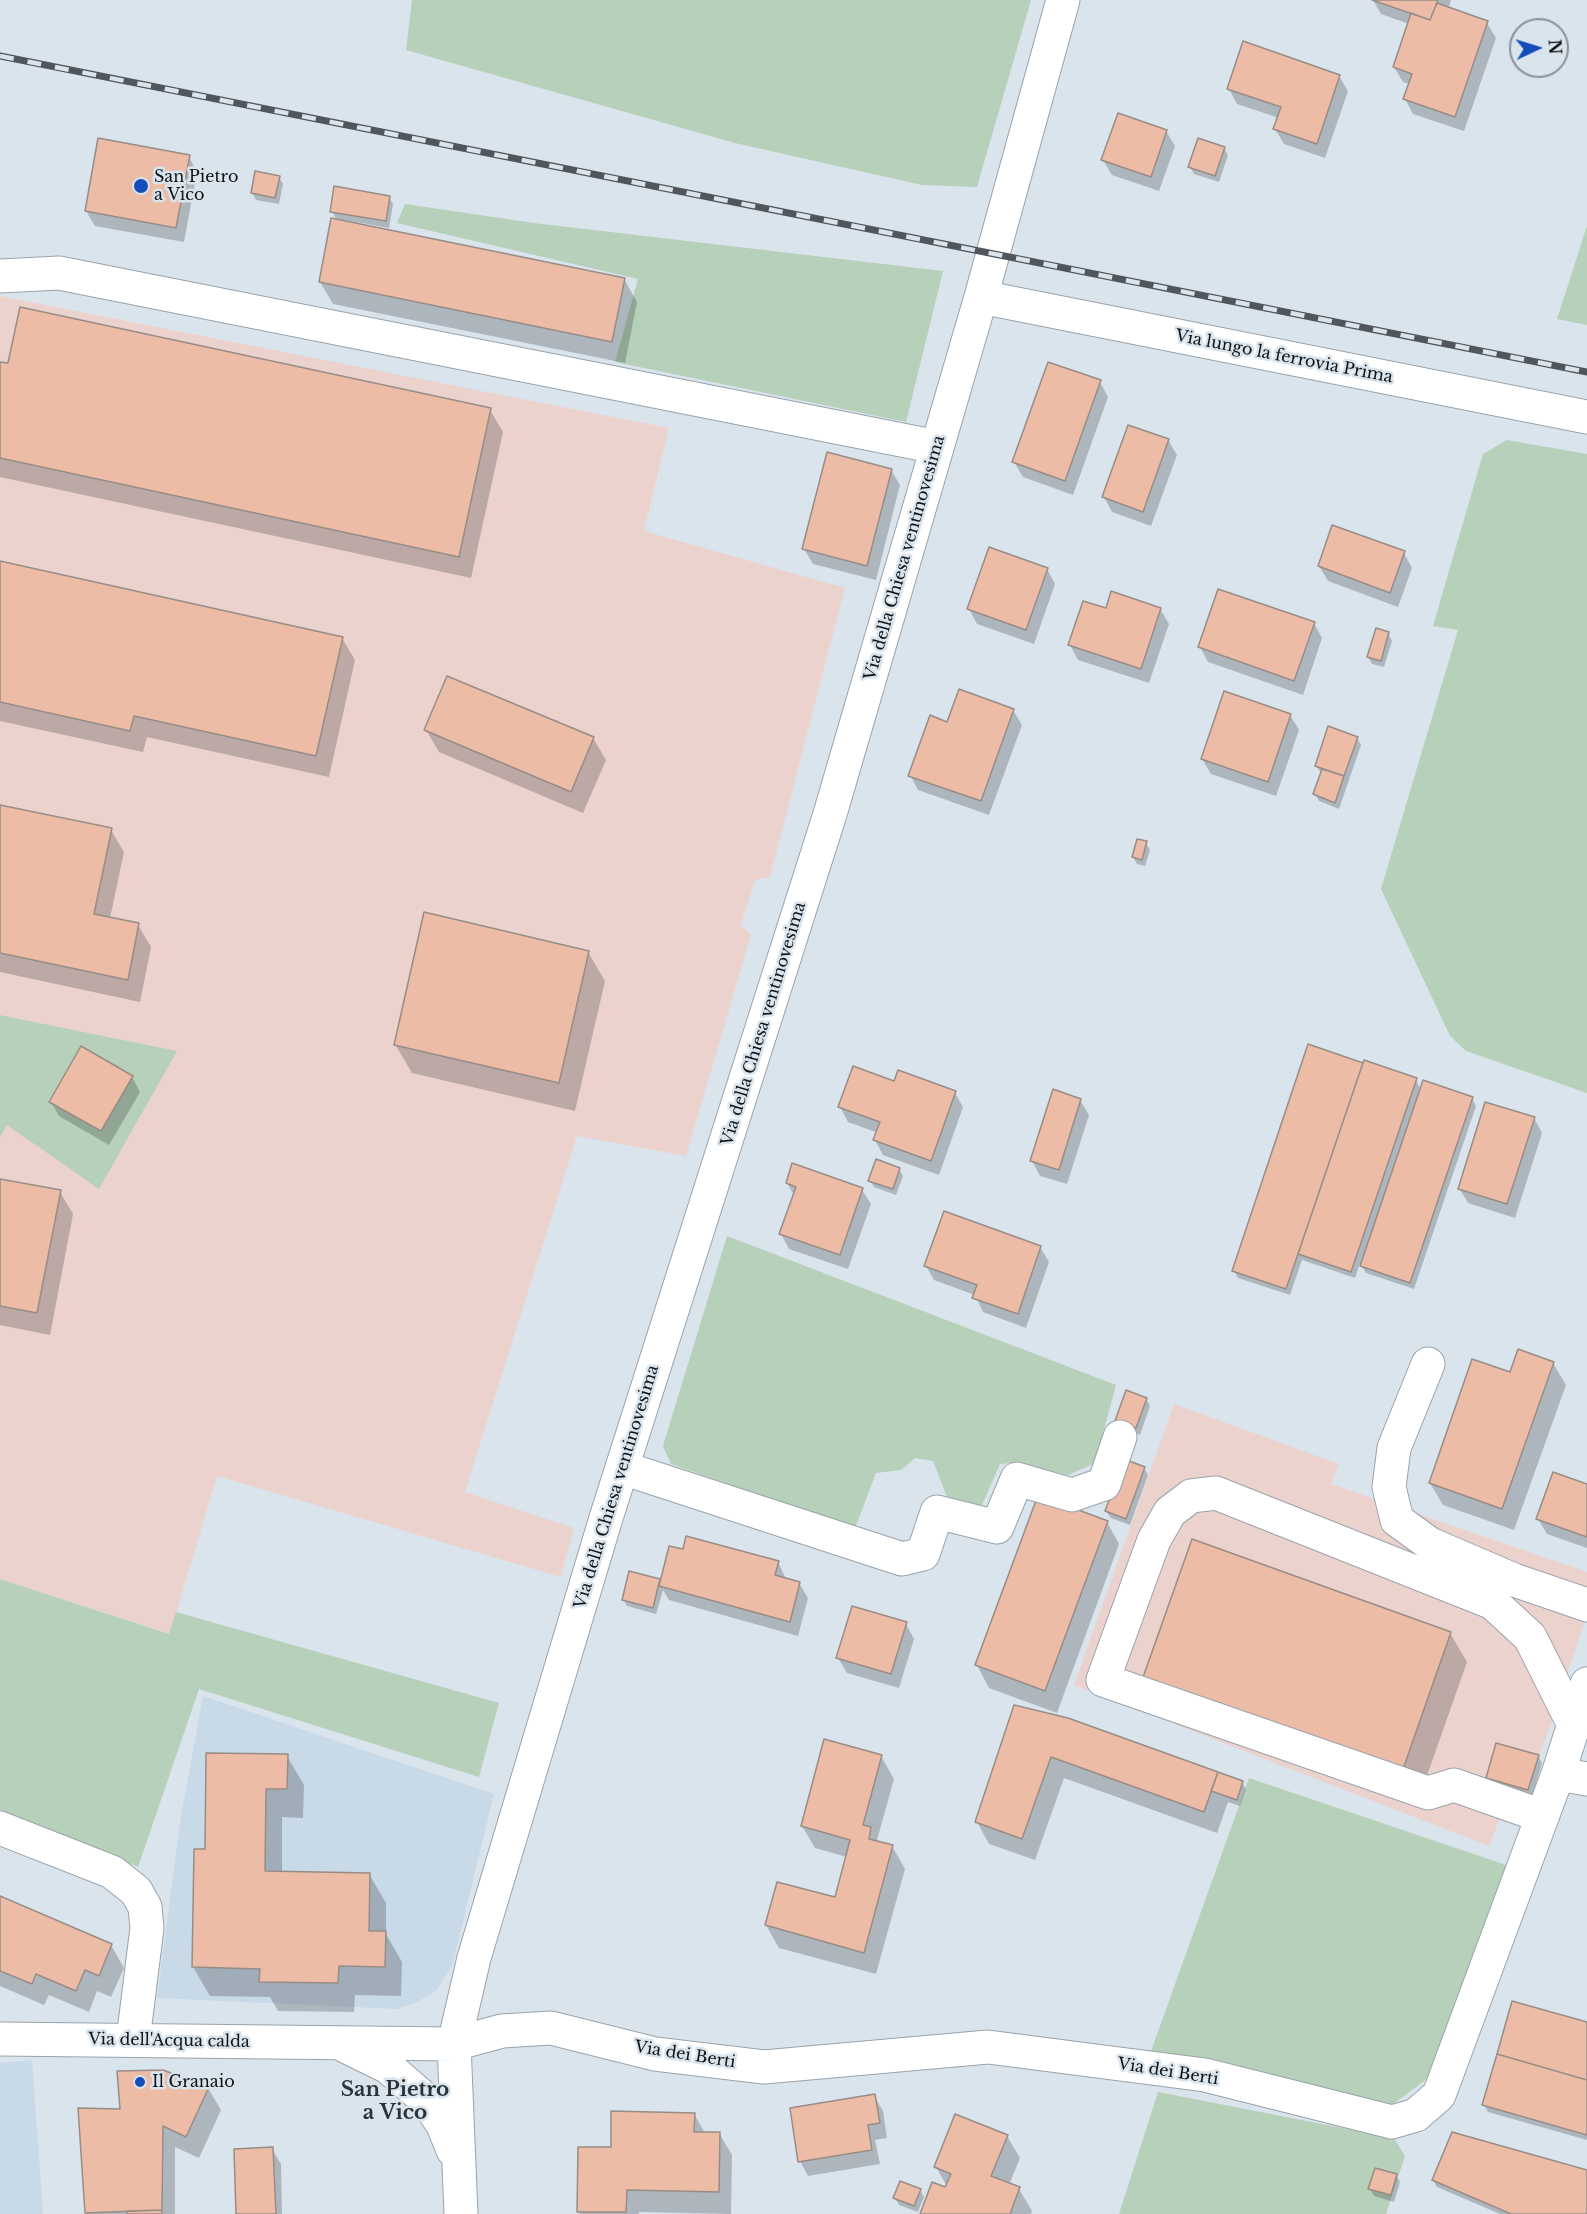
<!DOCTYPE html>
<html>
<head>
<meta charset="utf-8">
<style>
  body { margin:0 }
  #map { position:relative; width:1587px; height:2214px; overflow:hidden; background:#dae4ed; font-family:"Libre Baskerville",serif }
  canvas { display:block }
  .north { position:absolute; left:1509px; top:18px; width:60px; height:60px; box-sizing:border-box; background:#dae4ed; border:2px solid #889097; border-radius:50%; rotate:86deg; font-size:16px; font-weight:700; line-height:24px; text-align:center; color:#0e1215 }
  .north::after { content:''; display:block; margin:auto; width:21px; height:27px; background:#144db9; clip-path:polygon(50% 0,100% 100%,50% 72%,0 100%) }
</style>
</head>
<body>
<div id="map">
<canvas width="1587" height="2214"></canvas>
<div class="north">N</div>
</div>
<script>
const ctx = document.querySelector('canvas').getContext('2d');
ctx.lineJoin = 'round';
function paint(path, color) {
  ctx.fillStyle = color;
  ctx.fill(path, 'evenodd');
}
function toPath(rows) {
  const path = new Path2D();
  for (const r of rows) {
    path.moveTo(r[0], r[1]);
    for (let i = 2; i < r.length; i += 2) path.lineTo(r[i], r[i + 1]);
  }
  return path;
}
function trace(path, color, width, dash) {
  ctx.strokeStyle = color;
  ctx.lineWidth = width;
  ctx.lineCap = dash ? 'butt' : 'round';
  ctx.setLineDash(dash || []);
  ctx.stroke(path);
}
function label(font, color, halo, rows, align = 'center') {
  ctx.font = font + ' "Libre Baskerville",serif';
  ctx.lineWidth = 5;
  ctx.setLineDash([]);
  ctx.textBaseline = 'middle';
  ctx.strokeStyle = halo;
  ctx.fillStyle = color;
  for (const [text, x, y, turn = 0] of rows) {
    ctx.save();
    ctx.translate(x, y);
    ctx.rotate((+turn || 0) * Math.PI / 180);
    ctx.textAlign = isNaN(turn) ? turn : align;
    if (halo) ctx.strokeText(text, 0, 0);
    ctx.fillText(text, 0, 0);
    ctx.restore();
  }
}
paint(toPath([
  [203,1696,494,1794,452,1966,436,1991,415,2003,397,2009,157,1998,180,1822],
  [32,2060,43,2214,0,2214,0,2063]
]), '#c8d9e7');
paint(toPath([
  [0,296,669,428,644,531,845,588,770,877,755,880,741,925,751,935,686,1156,577,1136,465,1492,574,1528,561,1577,217,1476,170,1634,0,1579,0,1137,6,1125,176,1051,0,1015],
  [1174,1404,1339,1464,1331,1484,1587,1572,1587,1614,1550,1727,1526,1792,1512,1787,1489,1846,1074,1685]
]), '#ecd2cd');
paint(toPath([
  [412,0,1031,0,977,187,922,185,735,143,406,50],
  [405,204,534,223,943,271,906,422,615,362,638,279,397,223],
  [1587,226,1587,325,1557,319],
  [1507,440,1587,454,1587,1093,1466,1051,1450,1036,1381,889,1458,630,1433,626,1483,454],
  [0,1015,177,1051,99,1189,7,1125,0,1137],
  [727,1236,1116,1385,1095,1463,1068,1475,1012,1463,1000,1464,978,1514,949,1502,933,1461,915,1458,901,1470,876,1473,855,1528,671,1464,663,1446],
  [0,1579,169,1634,176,1612,499,1703,479,1777,199,1689,138,1867,0,1810],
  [1249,1778,1512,1867,1427,2079,1392,2105,1150,2054],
  [1158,2092,1394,2138,1405,2156,1386,2214,1119,2214]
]), '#b6d0ba');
paint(toPath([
  [1373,0,1451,0,1448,9,1487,23,1496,38,1464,131,1413,114,1405,99,1410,84,1403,82,1394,67,1409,24,1381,14],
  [1339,76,1348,91,1325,158,1284,144,1275,129,1279,118,1237,104,1229,89],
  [1166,131,1175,146,1159,191,1112,175,1103,160],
  [1224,148,1228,155,1219,182,1194,174,1190,167],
  [189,157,197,172,184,242,95,226,86,211],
  [279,177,283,184,279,204,256,200,252,193],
  [389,197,393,204,389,228,350,221,350,224,624,279,637,302,625,363,333,304,320,282,337,221,332,211],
  [0,363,490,410,503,432,471,578,0,477],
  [1100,382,1108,397,1073,495,1023,477,1014,462],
  [1168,440,1177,455,1151,526,1112,512,1104,497],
  [891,470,900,485,876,580,813,564,804,549],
  [1404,553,1412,568,1398,607,1328,581,1319,566],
  [0,562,342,638,355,660,329,777,147,737,143,752,0,721],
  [1047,569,1055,584,1034,644,977,624,969,609],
  [1160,609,1169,624,1149,683,1078,660,1070,645],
  [1314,623,1322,638,1303,695,1208,662,1200,647],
  [1388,633,1392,641,1384,667,1372,664,1368,657],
  [1013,710,1022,725,989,815,918,790,910,775,948,724],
  [1290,715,1299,730,1276,796,1211,774,1202,759],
  [426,730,593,738,606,760,583,813,439,752],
  [1357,738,1361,745,1339,809,1319,801,1315,794,1322,774,1316,766],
  [0,806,111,830,124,852,110,918,138,925,151,947,140,1002,0,972],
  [1146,843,1150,850,1145,866,1137,864,1133,857],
  [588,952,605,981,575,1111,412,1073,395,1044],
  [1309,1046,1416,1080,1421,1090,1472,1099,1476,1106,1414,1289,1366,1273,1360,1263,1355,1278,1302,1260,1290,1295,1238,1278,1234,1271],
  [132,1077,140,1092,109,1145,59,1116,51,1102],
  [895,1083,955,1093,963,1107,939,1175,883,1155,875,1140,878,1133,848,1122,840,1107],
  [1080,1100,1089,1115,1067,1184,1040,1176,1032,1161],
  [1534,1118,1542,1133,1515,1218,1468,1203,1459,1188],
  [899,1169,903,1176,896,1195,874,1187,870,1180],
  [0,1180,60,1192,73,1214,50,1335,0,1325],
  [787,1183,862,1190,871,1204,848,1269,789,1249,781,1234,794,1195],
  [1040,1247,1049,1262,1026,1328,983,1312,975,1295,934,1280,926,1266],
  [1553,1363,1566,1385,1514,1530,1443,1505,1430,1483,1511,1374],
  [1146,1399,1150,1406,1140,1435,1121,1427],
  [1144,1468,1148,1475,1130,1525,1111,1518,1106,1511],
  [1587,1486,1587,1548,1547,1534,1538,1519],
  [1107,1522,1119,1544,1057,1713,989,1688,977,1665],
  [778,1562,786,1579,799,1583,808,1598,798,1636,669,1600,663,1590,656,1614,627,1606,623,1599,659,1580,661,1583],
  [906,1624,914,1639,899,1688,847,1673,838,1658],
  [1450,1633,1467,1662,1417,1804,1160,1712],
  [1015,1707,1242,1782,1246,1789,1240,1806,1228,1802,1217,1833,1064,1778,1035,1860,989,1844,977,1822],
  [287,1756,304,1785,303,1818,282,1817,282,1873,369,1874,386,1903,386,1934,402,1962,401,1996,355,1995,354,2012,278,2011,270,1997,210,1996,193,1967,195,1850,206,1851],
  [881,1756,894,1779,877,1840,892,1846,905,1869,876,1974,779,1948,766,1925,836,1899,847,1857,815,1848,802,1826],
  [1538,1756,1542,1763,1532,1797,1492,1785,1488,1778],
  [0,1898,111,1945,124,1968,111,1997,97,1991,89,2012,49,1995,44,2005,0,1986],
  [1587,2023,1587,2140,1488,2112,1484,2105],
  [208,2088,221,2110,199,2158,175,2147,175,2214,87,2214,80,2110,122,2111],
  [874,2096,883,2111,887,2138,875,2140,880,2164,808,2176,800,2161],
  [694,2114,705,2133,719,2133,732,2155,731,2214,639,2212,639,2214,580,2214,578,2211,612,2149],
  [1007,2136,1020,2158,1009,2185,1019,2189,1032,2211,1031,2214,921,2214,949,2190,936,2167],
  [272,2149,281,2164,282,2214,237,2214],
  [1587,2172,1587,2214,1500,2214,1437,2187,1433,2180],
  [1396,2175,1400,2182,1394,2202,1374,2196,1370,2189],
  [920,2190,924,2197,918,2212,899,2205,895,2198]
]), '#0003');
const building = toPath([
  [1372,0,1438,0,1430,20,1372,0],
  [1437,3,1488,21,1455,117,1403,99,1412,74,1393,67,1411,13,1430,20,1437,3],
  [1243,41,1340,75,1317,144,1273,129,1281,107,1227,89,1243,41],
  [1118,113,1167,130,1151,177,1101,160,1118,113],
  [98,138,190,155,176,228,85,211,98,138],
  [1198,138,1225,147,1215,176,1188,167,1198,138],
  [255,171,280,176,275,198,251,193,255,171],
  [334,186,390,196,386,221,330,212,334,186],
  [331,218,625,278,612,342,319,282,331,218],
  [20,307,491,408,459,557,0,458,0,362,8,363,20,307],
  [1048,362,1101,380,1065,481,1012,462,1048,362],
  [1128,425,1169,439,1143,512,1102,497,1128,425],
  [827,452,892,469,867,566,802,549,827,452],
  [1332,525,1405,551,1390,593,1318,566,1332,525],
  [989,547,1048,568,1026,630,967,609,989,547],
  [0,561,343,637,316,756,134,716,130,731,0,702,0,561],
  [1218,589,1315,622,1294,681,1198,647,1218,589],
  [1111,591,1161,608,1141,669,1068,645,1083,601,1106,608,1111,591],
  [1376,628,1389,632,1381,661,1367,657,1376,628],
  [447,676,594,737,571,792,424,730,447,676],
  [959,689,1014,709,981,801,908,776,930,715,947,722,959,689],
  [1224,691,1291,714,1268,782,1201,759,1224,691],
  [1328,726,1358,737,1344,776,1315,766,1328,726],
  [1322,769,1344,776,1335,803,1313,794,1322,769],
  [0,805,112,828,94,914,139,923,128,980,0,953,0,805],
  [1137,839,1147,841,1142,860,1132,857,1137,839],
  [424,912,589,951,559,1083,394,1045,424,912],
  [1308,1044,1363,1063,1286,1289,1232,1271,1308,1044],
  [81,1046,133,1076,101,1131,49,1102,81,1046],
  [1364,1060,1417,1078,1351,1272,1298,1254,1364,1060],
  [853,1066,894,1081,898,1070,956,1091,931,1161,873,1140,880,1122,838,1107,853,1066],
  [1423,1080,1473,1097,1410,1283,1360,1266,1423,1080],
  [1053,1089,1081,1099,1059,1170,1030,1161,1053,1089],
  [1485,1102,1535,1117,1507,1204,1458,1189,1485,1102],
  [876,1159,900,1168,893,1189,868,1181,876,1159],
  [792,1163,863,1188,840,1255,779,1234,796,1187,786,1183,792,1163],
  [0,1179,61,1190,37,1313,0,1306,0,1179],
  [944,1211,1041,1246,1018,1314,972,1298,977,1285,924,1266,944,1211],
  [1518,1349,1554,1362,1502,1509,1429,1483,1472,1359,1510,1372,1518,1349],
  [1126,1390,1147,1398,1136,1428,1115,1421,1126,1390],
  [1124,1459,1145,1467,1126,1519,1105,1511,1124,1459],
  [1553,1472,1587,1484,1587,1537,1536,1519,1553,1472],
  [1038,1495,1108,1521,1045,1691,975,1665,1038,1495],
  [686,1536,779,1561,775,1575,800,1582,790,1622,659,1586,669,1546,683,1549,686,1536],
  [1192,1539,1451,1632,1401,1775,1141,1683,1192,1539],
  [629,1571,660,1579,653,1608,622,1600,629,1571],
  [852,1606,907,1622,891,1674,836,1658,852,1606],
  [1014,1705,1068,1718,1218,1772,1204,1812,1051,1757,1022,1839,975,1822,1014,1705],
  [824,1739,882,1755,863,1825,871,1827,869,1839,893,1845,864,1953,765,1925,777,1882,835,1897,850,1840,801,1826,824,1739],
  [1496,1743,1539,1755,1528,1790,1486,1778,1496,1743],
  [206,1753,288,1754,287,1789,266,1789,265,1871,370,1873,369,1931,386,1931,385,1967,339,1966,338,1983,259,1982,260,1969,192,1967,194,1849,205,1849,206,1753],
  [1218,1772,1243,1781,1237,1800,1211,1791,1218,1772],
  [0,1896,112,1944,99,1976,85,1970,76,1991,36,1974,32,1984,0,1971,0,1896],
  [1512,2001,1587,2022,1587,2080,1497,2054,1512,2001],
  [1497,2054,1587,2080,1587,2135,1482,2105,1497,2054],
  [163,2070,209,2087,186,2137,163,2126,162,2210,85,2213,78,2108,120,2109,117,2071,163,2070],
  [875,2094,880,2123,868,2125,872,2150,798,2162,790,2108,875,2094],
  [611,2111,695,2113,694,2132,720,2132,719,2192,627,2190,626,2212,577,2212,578,2147,611,2147,611,2111],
  [955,2114,1008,2135,991,2176,1020,2187,1010,2214,920,2214,932,2182,945,2187,951,2174,934,2167,955,2114],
  [1452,2132,1587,2170,1587,2214,1511,2214,1432,2180,1452,2132],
  [273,2147,276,2214,236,2214,234,2149,273,2147],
  [1375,2168,1397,2174,1391,2195,1368,2189,1375,2168],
  [900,2181,921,2189,914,2206,893,2198,900,2181],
  [162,2210,162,2214,127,2214,127,2211,162,2210]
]);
paint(building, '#ecbca7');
trace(building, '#988c86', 1.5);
const minor = toPath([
  [0,276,59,273,937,447],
  [981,297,1587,417],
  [1428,1364,1394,1448,1389,1487,1397,1520,1430,1544,1514,1580,1587,1605],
  [623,1468,902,1559,923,1554,937,1512,997,1527,1017,1479,1072,1495,1104,1484,1120,1437],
  [1558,1774,1587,1779],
  [1542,1816,1454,1785,1428,1793,1103,1680,1154,1540,1170,1512,1191,1496,1216,1493,1493,1603,1530,1637,1574,1725],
  [0,1828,112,1872,136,1891,145,1907,147,1928,133,2040],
  [0,2039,454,2044,502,2031,551,2028,655,2054,764,2067,988,2047,1205,2075,1392,2122,1416,2115,1439,2095,1558,1774,1587,1684],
  [345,2046,388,2067,427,2101,443,2125,453,2150],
  [461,2214,454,2044,474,1958,606,1518,830,814,981,297,1063,0]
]);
trace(minor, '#99a3ab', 35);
trace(minor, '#fff', 33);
const rail = toPath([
  [0,56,1587,372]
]);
trace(rail, '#50565b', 7);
trace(rail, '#dae4ed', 4.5, [14]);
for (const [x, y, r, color] of [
  [141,186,8,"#144db9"],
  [140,2082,6,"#144db9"]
]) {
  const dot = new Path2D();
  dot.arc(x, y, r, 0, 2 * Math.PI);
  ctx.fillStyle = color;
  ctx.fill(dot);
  trace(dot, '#dae4ed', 2);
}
label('16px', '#0e1215', '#dae4ed', [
  ["San Pietro",154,177],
  ["a Vico",154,195],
  ["Il Granaio",152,2082]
], 'left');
label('16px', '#0e1215', '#dae4ed', [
  ["Via lungo la ferrovia Prima",1284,357,11],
  ["Via della Chiesa ventinovesima",905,558,-74],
  ["Via della Chiesa ventinovesima",764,1024,-73],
  ["Via della Chiesa ventinovesima",617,1487,-73],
  ["Via dell'Acqua calda",169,2041,1],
  ["Via dei Berti",685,2055,9],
  ["Via dei Berti",1168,2072,9]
]);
label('bold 20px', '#2a3339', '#dae4ed', [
  ["San Pietro",395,2090],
  ["a Vico",395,2113]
]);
</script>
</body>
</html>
